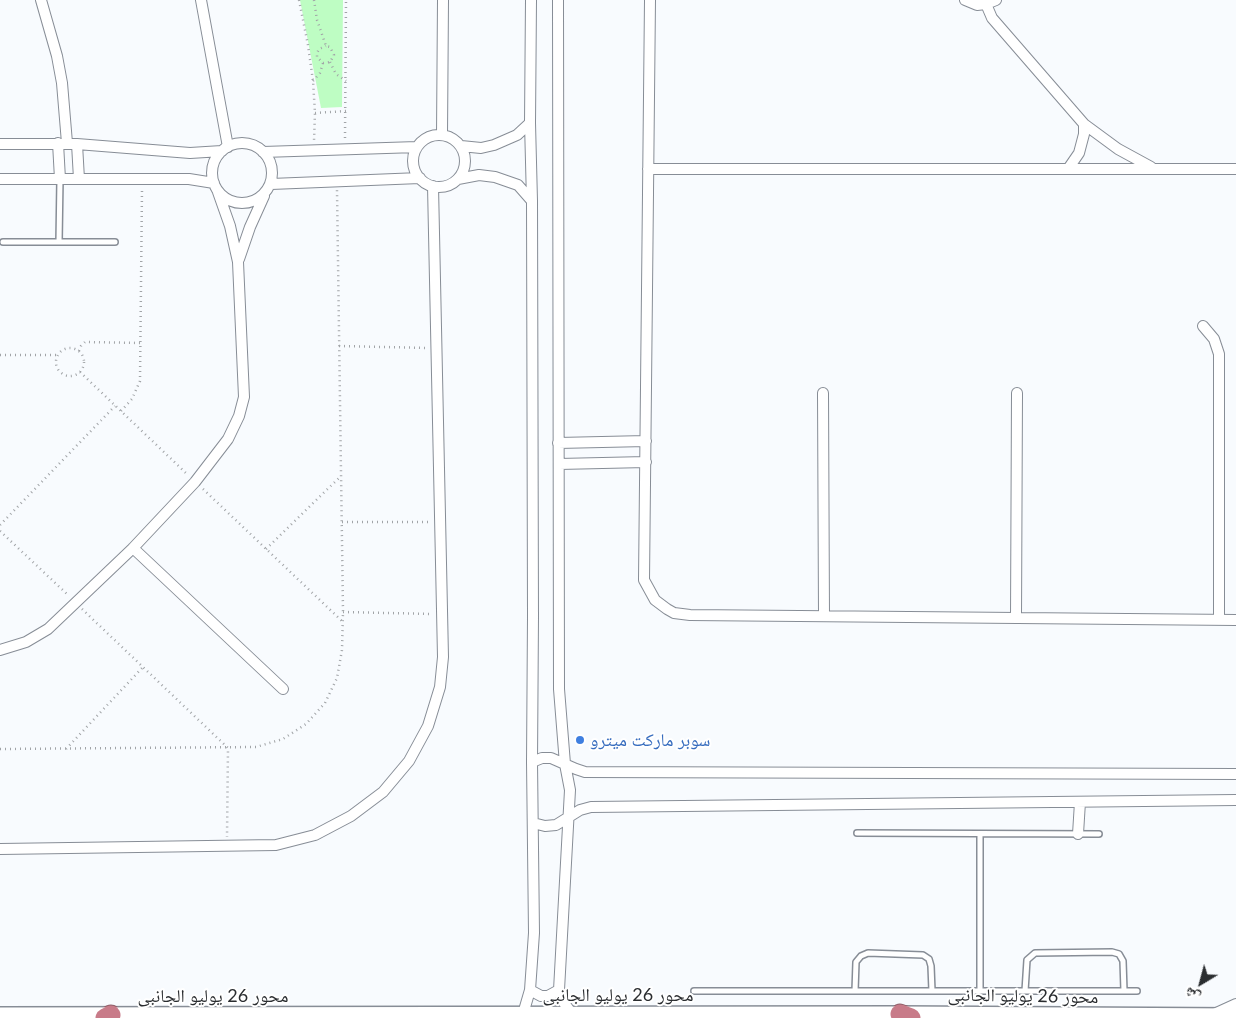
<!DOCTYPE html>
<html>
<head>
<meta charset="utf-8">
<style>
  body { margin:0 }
  #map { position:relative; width:1236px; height:1018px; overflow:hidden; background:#f8fbfe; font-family:Lato,"Noto Naskh Arabic",sans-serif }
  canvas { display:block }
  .north { position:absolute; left:1176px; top:958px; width:50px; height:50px; -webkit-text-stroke:4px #fff; paint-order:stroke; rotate:217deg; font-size:14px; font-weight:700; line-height:20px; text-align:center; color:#2a2d30 }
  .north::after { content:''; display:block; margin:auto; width:18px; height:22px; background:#2a2d30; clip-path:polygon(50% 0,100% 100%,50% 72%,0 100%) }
</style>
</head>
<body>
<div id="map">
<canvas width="1236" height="1018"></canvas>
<div class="north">ش</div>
</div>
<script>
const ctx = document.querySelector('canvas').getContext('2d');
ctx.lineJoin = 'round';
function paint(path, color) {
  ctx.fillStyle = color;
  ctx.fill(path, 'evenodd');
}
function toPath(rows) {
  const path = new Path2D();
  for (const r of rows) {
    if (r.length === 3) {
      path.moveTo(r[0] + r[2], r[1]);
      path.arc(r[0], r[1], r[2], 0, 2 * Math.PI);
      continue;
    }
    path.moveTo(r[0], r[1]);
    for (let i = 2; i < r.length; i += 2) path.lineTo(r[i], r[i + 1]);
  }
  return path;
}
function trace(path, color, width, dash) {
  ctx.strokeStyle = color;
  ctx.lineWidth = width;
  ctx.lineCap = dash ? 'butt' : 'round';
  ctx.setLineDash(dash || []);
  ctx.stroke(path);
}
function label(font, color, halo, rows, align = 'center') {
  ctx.font = font + ' Lato,"Noto Naskh Arabic",sans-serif';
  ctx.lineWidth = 4;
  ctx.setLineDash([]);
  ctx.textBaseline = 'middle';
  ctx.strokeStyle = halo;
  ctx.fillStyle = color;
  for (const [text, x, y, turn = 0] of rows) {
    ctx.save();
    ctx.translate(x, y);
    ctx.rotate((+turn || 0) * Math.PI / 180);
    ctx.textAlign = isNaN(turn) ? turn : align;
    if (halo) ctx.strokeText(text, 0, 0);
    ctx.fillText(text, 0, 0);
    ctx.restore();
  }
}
paint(toPath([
  [300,0,343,0,342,107,321,108]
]), '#befdc3');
const lane = toPath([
  [3,242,115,242],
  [59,242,60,179],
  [857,833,1099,834],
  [694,991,1137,991],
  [855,991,856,962,861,956,868,953,923,955,929,959,931,966,932,991],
  [980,991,980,834],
  [1025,991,1027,960,1035,953,1112,952,1119,954,1123,961,1124,991]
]);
const street = toPath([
  [41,0,57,56,62,83,67,143],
  [201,0,228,147],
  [558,0,559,689,565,764,570,790,559,990,562,1000,572,1014],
  [650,0,644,580,655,600,667,609,674,613,690,615,1236,620],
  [965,0,977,5,986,4,996,0],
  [986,4,992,18,1084,124,1118,149,1151,167],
  [442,135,443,0],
  [439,161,26],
  [58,143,60,179],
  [242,173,30],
  [0,144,77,144,190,153,222,151],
  [77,144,79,179],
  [461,146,481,148,494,145,517,135,530,123],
  [263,152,417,147],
  [648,169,1236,169],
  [1068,169,1079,153,1084,134,1084,124],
  [0,179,189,179,214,183],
  [458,179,479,175,495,177,518,185,532,201],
  [271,184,420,178],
  [239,259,250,227,264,196],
  [1203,326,1214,339,1219,354,1219,620],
  [823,393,824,616],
  [558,443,646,441],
  [559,464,646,462],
  [133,548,283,689],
  [1016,618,1017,393],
  [0,650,26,642,48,629,133,548,195,482,228,439,239,416,244,397,238,262,230,226,218,192],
  [532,762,542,758,551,758,576,769,585,772,1236,774],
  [533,823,545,826,556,825,580,810,591,807,1236,800],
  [1078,834,1080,802],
  [0,849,276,845,315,835,351,816,383,792,409,761,428,726,440,687,443,657,433,186],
  [530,990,541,996,548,996,559,990],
  [523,1014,530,990,534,933,532,762,533,616,532,201,530,123,531,0],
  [1214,1014,1236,1004]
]);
const secondary = toPath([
  [0,1015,900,1014,1236,1016]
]);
const highway = toPath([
  [900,1014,911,1018],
  [105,1018,111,1015]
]);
trace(lane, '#878d96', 8);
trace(street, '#878d96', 12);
trace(secondary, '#878d96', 18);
trace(highway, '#91606a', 21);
trace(toPath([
  [299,0,308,45,313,81,315,113,314,141],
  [314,0,317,20,326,46,330,47,334,55,330,62,323,63,317,57,317,53,319,49,326,46],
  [330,62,336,74,346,81],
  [313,81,320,73,323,63],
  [315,113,346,111],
  [345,138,346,0],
  [339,346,428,348],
  [70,362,14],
  [79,351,81,346,85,342,141,343],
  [0,355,58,355],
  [80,372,188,475],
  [121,411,132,399,140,381,142,189],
  [203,489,343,622],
  [342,522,431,522],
  [0,525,115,406],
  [0,531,68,595],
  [266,549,341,476],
  [82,609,228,748,227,837],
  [343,612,432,614],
  [0,749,256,747,283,739,306,724,325,703,337,678,342,650,343,612,337,190],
  [66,749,143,667]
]), '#a1a4a7', 2.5, [1, 4]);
trace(lane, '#fff', 5);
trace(street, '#fff', 10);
trace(secondary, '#fff', 15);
trace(highway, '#c87b89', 19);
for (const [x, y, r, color] of [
  [580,740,5,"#3f7fe0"]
]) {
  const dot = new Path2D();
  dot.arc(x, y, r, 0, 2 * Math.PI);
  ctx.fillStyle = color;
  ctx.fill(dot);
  trace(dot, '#fff', 2);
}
label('18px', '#366cbe', '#fff', [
  ["سوبر ماركت ميترو",590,740]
], 'left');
label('18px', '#2a2d30', '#fff', [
  ["محور 26 يوليو الجانبى",618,995],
  ["محور 26 يوليو الجانبى",213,996],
  ["محور 26 يوليو الجانبى",1023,996,1]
]);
</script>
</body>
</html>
